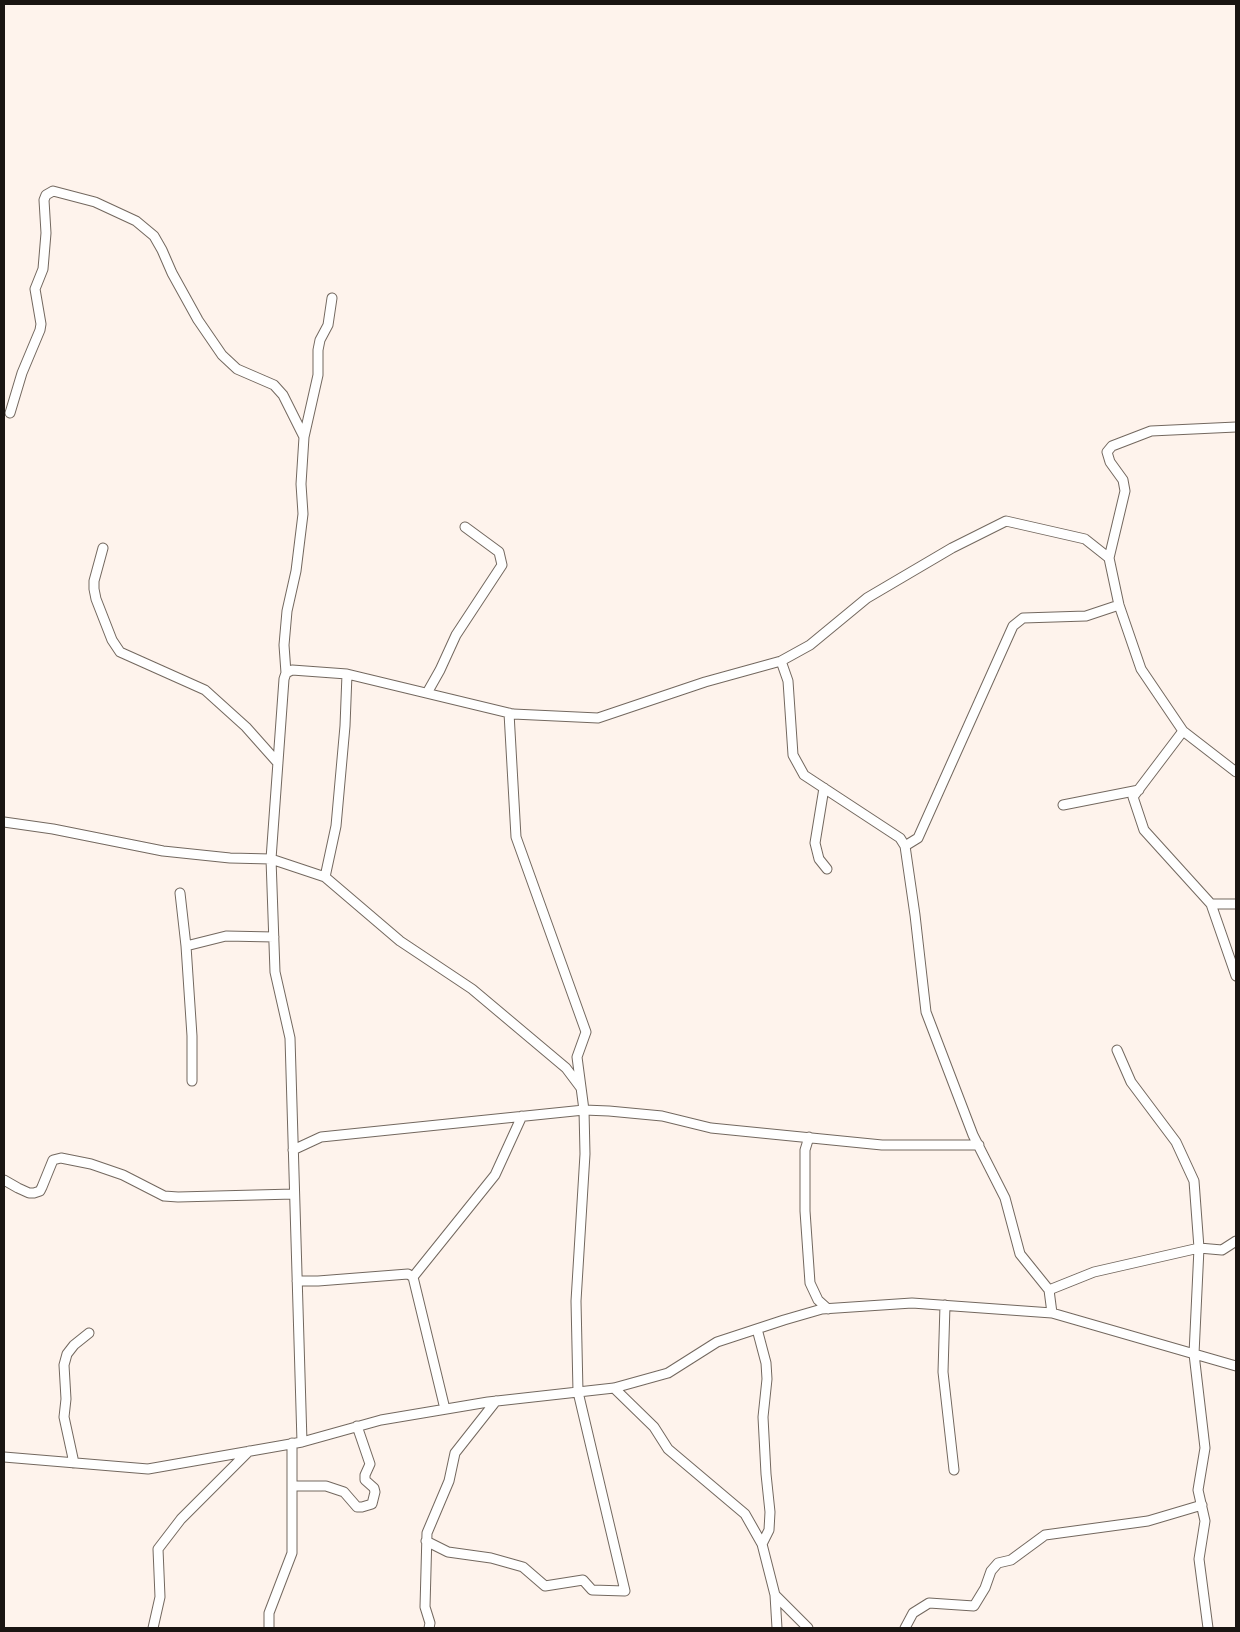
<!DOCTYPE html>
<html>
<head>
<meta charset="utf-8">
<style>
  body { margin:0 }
  #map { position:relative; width:1240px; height:1632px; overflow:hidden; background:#fef3ec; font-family:Quicksand,sans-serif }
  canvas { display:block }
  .frame { position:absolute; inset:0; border:5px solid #1a1512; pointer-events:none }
</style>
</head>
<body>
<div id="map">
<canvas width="1240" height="1632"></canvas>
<div class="frame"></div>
</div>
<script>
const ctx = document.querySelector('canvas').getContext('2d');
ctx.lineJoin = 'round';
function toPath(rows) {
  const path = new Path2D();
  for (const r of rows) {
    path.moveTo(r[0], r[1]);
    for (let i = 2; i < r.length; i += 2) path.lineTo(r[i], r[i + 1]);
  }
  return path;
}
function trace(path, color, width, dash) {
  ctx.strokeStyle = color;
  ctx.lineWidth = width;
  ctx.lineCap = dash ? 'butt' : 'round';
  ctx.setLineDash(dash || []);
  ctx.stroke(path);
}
const minor = toPath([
  [10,413,22,373,40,330,41,324,35,289,43,269,46,233,44,200,46,195,53,191,95,202,136,221,154,236,162,250,172,273,198,320,222,355,237,369,274,385,283,395,304,437],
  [103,548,94,581,94,589,96,599,112,640,120,652,205,690,246,727,278,763],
  [1109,558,1125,491,1123,480,1110,462,1107,452,1112,446,1151,431,1236,427],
  [781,661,788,681,793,755,804,775,900,838,905,846,915,915,926,1012,973,1135,1005,1198,1020,1254,1049,1290,1052,1313],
  [286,673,284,645,287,611,296,571,303,514,301,484,304,437,318,375,318,350,320,340,328,325,332,298],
  [427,693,440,670,456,635,502,565,499,552,465,527],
  [1183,731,1133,797,1144,830,1211,904,1236,976],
  [824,788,815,843,819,859,827,869],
  [1063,805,1139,790],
  [4,822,53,829,163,851,230,858,271,859,325,877,400,941,472,989,566,1068,581,1088],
  [905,846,918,838,1013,626,1023,618,1086,616,1119,605],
  [325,877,336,826,345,726,347,674],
  [180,893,186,946,226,936,274,937],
  [1211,904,1236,904],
  [186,946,192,1036,192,1081],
  [1117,1050,1131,1082,1176,1142,1194,1181,1199,1248,1194,1354,1205,1448,1198,1490,1205,1521,1199,1559,1208,1628],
  [809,1137,805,1150,805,1211,810,1283,818,1300,828,1309],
  [293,1150,321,1137,584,1110,609,1111,662,1116,711,1128,882,1145,979,1145],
  [4,1180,18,1188,29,1193,34,1193,40,1191,42,1187,53,1160,61,1158,91,1164,123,1175,164,1196,178,1197,294,1194],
  [297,1281,318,1281,408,1274,413,1277],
  [1049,1290,1094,1272,1199,1248,1222,1250,1236,1241],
  [945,1305,943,1372,954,1470],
  [757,1329,766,1363,767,1379,763,1417,766,1474,770,1512,769,1530,762,1544],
  [614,1388,654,1427,668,1449,745,1514,762,1544,775,1595,777,1628],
  [445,1409,413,1277,495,1175,522,1116],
  [302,1442,290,1038,275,972,271,859,284,679,286,673,292,670,347,674,513,714,598,718,705,682,781,661,810,645,867,598,952,548,1006,521,1085,539,1109,558,1119,605,1141,669,1183,731,1236,772],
  [4,1457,148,1469,302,1442,381,1420,488,1402,614,1388,668,1373,717,1342,784,1320,822,1309,912,1303,1052,1313,1236,1366],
  [74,1463,64,1417,66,1399,64,1365,67,1354,74,1345,89,1333],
  [292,1486,326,1486,344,1492,357,1507,362,1507,372,1504,375,1492,374,1488,365,1480,365,1475,370,1464,357,1426],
  [426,1541,448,1552,491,1558,523,1567,545,1586,583,1580,592,1590,625,1591,578,1392,576,1301,585,1154,584,1110,577,1057,586,1032,516,837,509,713],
  [775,1595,808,1628],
  [153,1628,160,1597,158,1549,181,1519,249,1451],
  [269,1628,269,1613,292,1553,292,1443],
  [429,1628,430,1623,425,1607,427,1533,449,1481,455,1453,496,1401],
  [905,1628,913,1613,929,1603,974,1606,985,1588,991,1571,998,1563,1011,1560,1045,1535,1148,1521,1202,1505]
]);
trace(minor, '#73685f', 11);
trace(minor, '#fff', 9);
</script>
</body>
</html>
